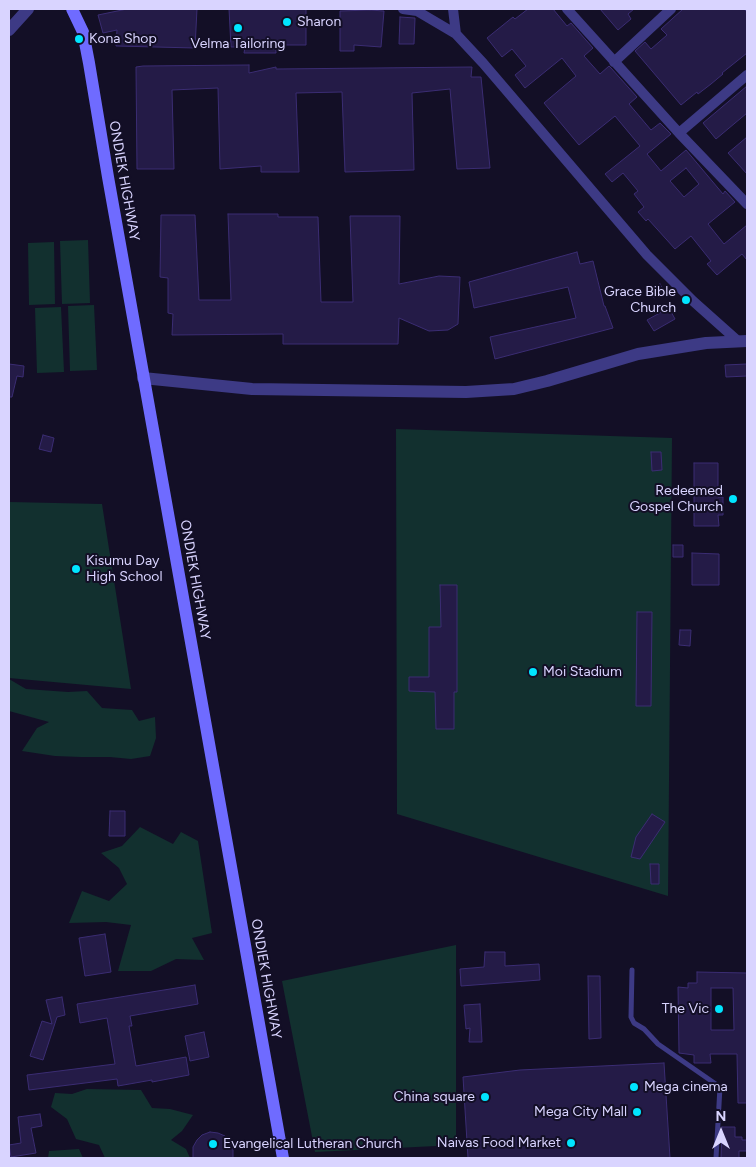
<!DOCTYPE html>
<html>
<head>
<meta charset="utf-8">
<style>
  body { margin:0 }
  #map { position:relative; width:756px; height:1167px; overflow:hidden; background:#130f26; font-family:Figtree,sans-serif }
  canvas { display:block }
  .frame { position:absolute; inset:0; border:10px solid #d9d4ff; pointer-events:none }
  .north { position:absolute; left:696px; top:1107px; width:50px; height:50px; -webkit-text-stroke:4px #130f26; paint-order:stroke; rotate:0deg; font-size:14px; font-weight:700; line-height:20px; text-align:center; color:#d9d4ff }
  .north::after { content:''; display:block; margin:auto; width:18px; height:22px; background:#d9d4ff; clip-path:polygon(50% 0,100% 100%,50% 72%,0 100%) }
</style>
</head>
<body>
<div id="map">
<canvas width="756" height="1167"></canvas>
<div class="frame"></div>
<div class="north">N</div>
</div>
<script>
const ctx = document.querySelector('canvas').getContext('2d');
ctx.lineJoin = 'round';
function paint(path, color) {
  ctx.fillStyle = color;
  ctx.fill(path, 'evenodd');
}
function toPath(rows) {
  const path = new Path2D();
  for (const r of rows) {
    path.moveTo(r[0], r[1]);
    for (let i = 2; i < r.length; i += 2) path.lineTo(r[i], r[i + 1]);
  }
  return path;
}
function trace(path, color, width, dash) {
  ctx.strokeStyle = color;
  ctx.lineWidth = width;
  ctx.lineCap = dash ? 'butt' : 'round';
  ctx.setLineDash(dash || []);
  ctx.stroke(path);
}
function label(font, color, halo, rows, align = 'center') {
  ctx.font = font + ' Figtree,sans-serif';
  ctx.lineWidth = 4;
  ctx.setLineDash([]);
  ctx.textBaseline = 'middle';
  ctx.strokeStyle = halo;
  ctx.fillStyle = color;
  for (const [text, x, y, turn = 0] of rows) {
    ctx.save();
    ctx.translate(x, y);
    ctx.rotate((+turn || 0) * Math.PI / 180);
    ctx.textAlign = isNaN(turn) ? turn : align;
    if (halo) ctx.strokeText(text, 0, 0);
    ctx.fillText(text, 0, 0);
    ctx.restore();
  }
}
paint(toPath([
  [88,240,90,303,62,304,60,241],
  [54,242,55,304,29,305,28,243],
  [94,305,97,370,70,371,68,306],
  [61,307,64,372,37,373,35,308],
  [396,429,672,438,668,896,397,814],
  [9,502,102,504,131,689,9,678],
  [9,679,26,689,68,692,87,691,102,708,132,710,139,721,155,717,156,738,150,756,131,759,110,757,81,757,55,756,22,751,37,728,49,722,9,711],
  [140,827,173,844,181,832,198,841,212,933,192,938,204,960,176,959,151,971,118,971,131,925,106,922,69,923,82,891,109,901,127,884,119,868,101,853,122,846],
  [456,945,456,1145,315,1152,282,981],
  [87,1089,141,1090,152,1108,170,1109,193,1115,182,1131,171,1140,186,1149,190,1158,105,1158,99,1145,76,1139,67,1119,51,1107,55,1093,72,1094],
  [79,1149,83,1158,48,1158,49,1151]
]), '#12302f');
const building = toPath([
  [127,9,197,9,195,48,116,46,117,30,103,33,98,15,127,9],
  [229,9,306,9,306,45,276,45,276,53,244,53,245,47,231,47,229,9],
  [528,9,553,9,567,26,571,23,593,48,584,56,600,74,609,66,611,68,637,97,629,104,651,130,660,123,671,134,647,154,661,171,686,150,723,194,725,191,735,202,708,224,724,244,747,225,747,260,742,254,717,275,707,264,711,261,691,236,675,249,648,219,646,221,638,212,644,207,634,194,638,191,623,173,612,182,605,174,640,146,615,116,579,145,544,103,576,76,562,58,525,88,515,75,526,66,512,49,502,57,487,38,513,17,515,19,528,9],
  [686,168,699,184,684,197,670,181,686,168],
  [600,9,634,9,628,14,631,19,618,30,600,9],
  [683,9,744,9,747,12,747,53,722,73,723,74,711,84,698,94,697,92,681,105,635,51,645,42,651,49,667,35,661,29,683,9],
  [370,10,384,11,381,47,354,45,354,51,340,51,340,11,370,10],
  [400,17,415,18,414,44,399,44,400,17],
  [249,65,249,73,276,67,276,69,472,67,471,77,481,77,490,168,457,169,450,89,412,93,414,170,345,172,342,92,296,93,299,172,261,172,261,166,220,169,218,88,172,90,174,169,137,169,136,67,143,66,249,65],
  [747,86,747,113,716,139,703,123,747,86],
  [747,137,747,174,728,153,747,137],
  [228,214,278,214,278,217,318,217,321,302,353,302,350,216,400,216,399,284,439,276,460,277,458,324,448,330,429,331,399,318,398,344,283,344,283,334,172,335,173,314,168,313,168,278,160,277,161,215,195,215,199,300,231,300,228,214],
  [577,252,580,264,593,261,604,306,605,306,613,328,495,359,490,337,576,318,568,287,474,308,469,282,577,252],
  [660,284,664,292,654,298,650,290,660,284],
  [669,308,675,319,654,331,647,320,669,308],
  [9,364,24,366,23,377,17,376,12,397,9,397,9,364],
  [747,364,747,376,726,377,725,365,747,364],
  [43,435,54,438,51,452,39,449,43,435],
  [651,452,661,452,662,470,652,471,651,452],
  [694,463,718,463,718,497,723,497,723,515,718,515,719,526,694,526,694,463],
  [673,545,683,545,683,557,673,557,673,545],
  [692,553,719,554,719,585,692,585,692,553],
  [440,585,457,585,457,692,454,692,454,729,436,729,435,692,409,691,409,677,429,677,429,627,441,627,440,585],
  [637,612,652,612,651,706,636,706,637,612],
  [680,630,691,630,690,646,679,645,680,630],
  [110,811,125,811,125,836,109,836,110,811],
  [652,814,665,822,640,859,631,857,636,837,652,814],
  [650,864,659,864,659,884,651,884,650,864],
  [105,934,111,972,85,976,79,938,105,934],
  [485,952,505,952,505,966,539,964,540,980,461,986,460,969,484,967,485,952],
  [697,972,747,973,747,1103,738,1103,737,1054,710,1054,711,1063,694,1063,694,1055,679,1053,678,987,688,988,688,983,697,983,697,972],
  [711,988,733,988,734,1030,711,1030,711,988],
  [588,976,600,976,601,1038,589,1039,588,976],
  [195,985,198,1004,130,1016,132,1026,129,1026,136,1066,186,1057,189,1075,152,1082,152,1080,118,1086,117,1079,29,1090,27,1075,115,1064,107,1018,80,1023,77,1004,195,985],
  [62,997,65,1015,57,1017,43,1060,30,1056,42,1021,52,1024,46,1000,62,997],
  [480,1004,482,1042,469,1042,470,1028,466,1029,464,1005,480,1004],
  [204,1032,209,1057,190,1061,185,1036,204,1032],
  [664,1063,670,1158,468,1158,463,1077,520,1070,664,1063],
  [40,1114,42,1126,31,1128,36,1153,11,1157,9,1145,21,1143,18,1117,40,1114],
  [722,1127,735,1127,735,1137,742,1137,742,1140,747,1140,747,1151,739,1151,739,1158,721,1158,722,1127],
  [210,1132,218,1133,225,1136,230,1141,233,1149,233,1158,193,1158,193,1147,197,1140,202,1135,210,1132]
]);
paint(building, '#241b47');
trace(building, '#3b2d73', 1);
trace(toPath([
  [632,970,631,1017,634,1023,644,1029,658,1044,720,1087,716,1158]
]), '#3d3a85', 5);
trace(toPath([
  [403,9,417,11,456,34,483,63,647,255,693,301,739,342],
  [453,9,456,34],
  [567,9,679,133,747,204],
  [614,62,671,9],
  [679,133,747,75]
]), '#3d3a85', 10);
trace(toPath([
  [9,30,28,9],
  [143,378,252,389,466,392,514,389,547,381,638,354,706,343,747,341]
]), '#3d3a85', 12);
trace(toPath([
  [72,9,83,32,89,63,108,177,283,1158]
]), '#6f6bff', 12);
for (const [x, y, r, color] of [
  [287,22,5,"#00e5ff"],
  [238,28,5,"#00e5ff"],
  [79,39,5,"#00e5ff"],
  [686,300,5,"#00e5ff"],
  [733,499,5,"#00e5ff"],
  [76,569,5,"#00e5ff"],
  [533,672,5,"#00e5ff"],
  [719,1009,5,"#00e5ff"],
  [634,1087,5,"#00e5ff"],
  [485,1097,5,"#00e5ff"],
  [637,1112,5,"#00e5ff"],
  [571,1143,5,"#00e5ff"],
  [213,1144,5,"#00e5ff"]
]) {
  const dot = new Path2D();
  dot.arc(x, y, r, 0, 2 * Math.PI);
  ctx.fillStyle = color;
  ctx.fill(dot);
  trace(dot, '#130f26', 2);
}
label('14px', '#d9d4ff', '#130f26', [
  ["Sharon",297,22],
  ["Kona Shop",89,39],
  ["Velma Tailoring",238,44,"center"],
  ["Grace Bible",676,292,"right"],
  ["Church",676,308,"right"],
  ["Redeemed",723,491,"right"],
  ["Gospel Church",723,507,"right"],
  ["Kisumu Day",86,561],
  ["High School",86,577],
  ["Moi Stadium",543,672],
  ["The Vic",709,1009,"right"],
  ["Mega cinema",644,1087],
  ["China square",475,1097,"right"],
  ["Mega City Mall",627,1112,"right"],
  ["Naivas Food Market",561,1143,"right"],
  ["Evangelical Lutheran Church",223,1144]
], 'left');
label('14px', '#d9d4ff', '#130f26', [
  ["ONDIEK HIGHWAY",124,181,80],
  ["ONDIEK HIGHWAY",195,580,80],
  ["ONDIEK HIGHWAY",266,979,80]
]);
</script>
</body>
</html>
